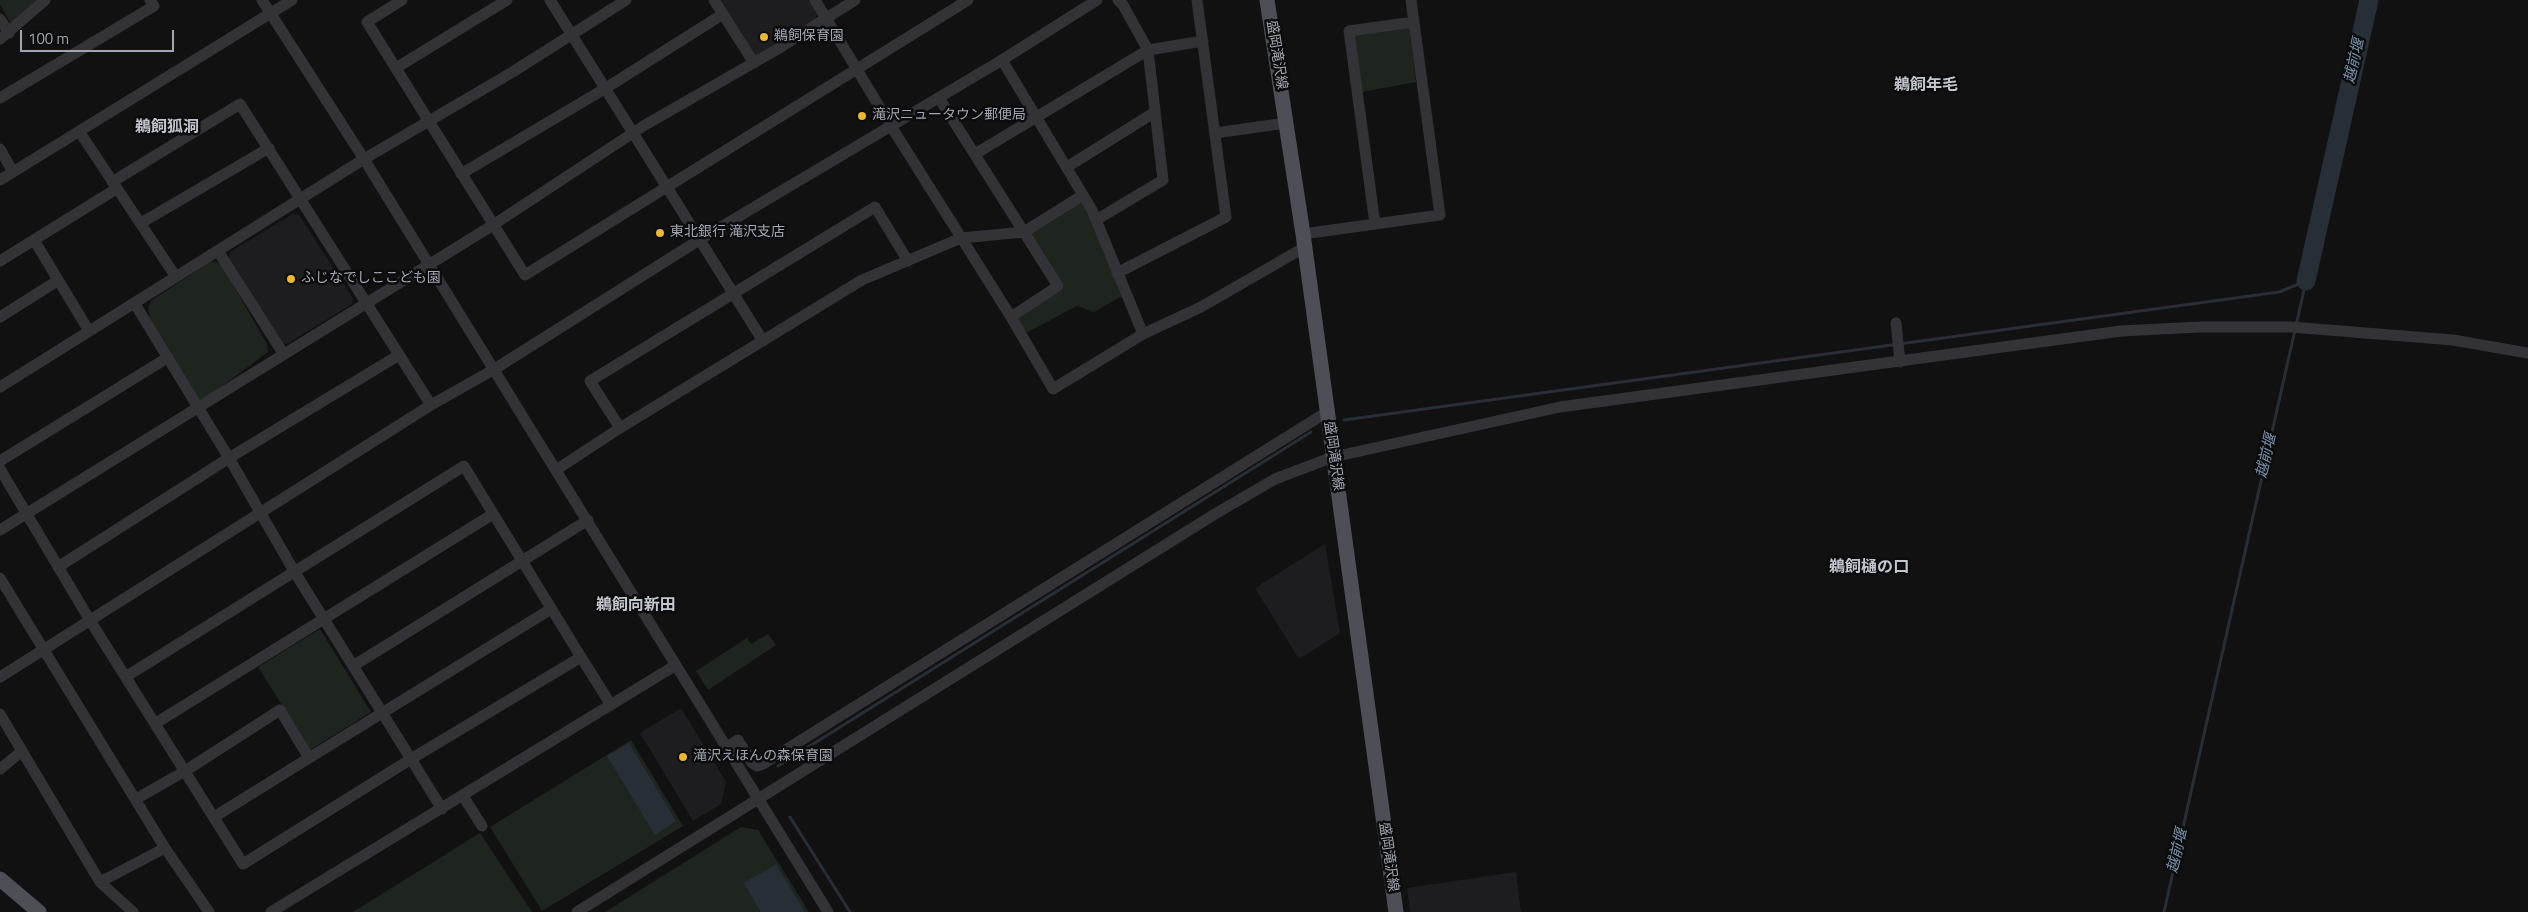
<!DOCTYPE html>
<html>
<head>
<meta charset="utf-8">
<style>
  body { margin:0 }
  #map { position:relative; width:2528px; height:912px; overflow:hidden; background:#111112; font-family:"Titillium Web",sans-serif }
  canvas { display:block }
  .scale { position:absolute; left:20px; top:30px; width:154px; height:22px; box-sizing:border-box; border:2px solid #a2a6b2; border-top:0; padding-left:6px; font-size:15px; line-height:18px; white-space:nowrap; color:#a2a6b2; -webkit-text-stroke:4px #0c0c0d; paint-order:stroke }
</style>
</head>
<body>
<div id="map">
<canvas width="2528" height="912"></canvas>
<div class="scale">100 m</div>
</div>
<script>
const ctx = document.querySelector('canvas').getContext('2d');
ctx.lineJoin = 'round';
function paint(path, color) {
  ctx.fillStyle = color;
  ctx.fill(path, 'evenodd');
}
function toPath(rows) {
  const path = new Path2D();
  for (const r of rows) {
    path.moveTo(r[0], r[1]);
    for (let i = 2; i < r.length; i += 2) path.lineTo(r[i], r[i + 1]);
  }
  return path;
}
function trace(path, color, width, dash) {
  ctx.strokeStyle = color;
  ctx.lineWidth = width;
  ctx.lineCap = dash ? 'butt' : 'round';
  ctx.setLineDash(dash || []);
  ctx.stroke(path);
}
function label(font, color, halo, rows, align = 'center') {
  ctx.font = font + ' "Titillium Web","Noto Sans JP",sans-serif';
  ctx.lineWidth = 5;
  ctx.setLineDash([]);
  ctx.textBaseline = 'middle';
  ctx.strokeStyle = halo;
  ctx.fillStyle = color;
  for (const [text, x, y, turn = 0] of rows) {
    ctx.save();
    ctx.translate(x, y);
    ctx.rotate((+turn || 0) * Math.PI / 180);
    ctx.textAlign = isNaN(turn) ? turn : align;
    if (halo) ctx.strokeText(text, 0, 0);
    ctx.fillText(text, 0, 0);
    ctx.restore();
  }
}
paint(toPath([
  [717,0,809,0,817,13,816,18,756,56],
  [293,214,299,215,353,298,352,304,287,344,283,343,229,260,230,252],
  [1325,544,1340,633,1299,659,1255,588],
  [681,708,726,782,721,804,693,821,640,733],
  [1516,872,1521,912,1410,912,1407,888]
]), '#1d1d1f');
paint(toPath([
  [0,0,37,0,11,24,0,5],
  [1409,26,1416,82,1362,92,1354,38,1358,33],
  [1083,198,1122,296,1094,312,1077,306,1024,334,1015,318,1061,286,1028,233],
  [211,261,221,264,267,344,268,352,206,398,197,400,150,318,148,308,151,301],
  [320,629,371,712,310,750,258,667],
  [768,634,776,645,708,690,696,671,747,638,751,644],
  [631,740,683,826,542,911,490,827],
  [741,827,758,830,809,912,605,912],
  [480,833,532,912,353,912]
]), '#1d251e');
paint(toPath([
  [629,743,676,821,655,835,607,756],
  [776,864,805,912,761,912,744,883]
]), '#282e35');
trace(toPath([
  [1344,420,2279,292,2306,281,2164,912],
  [778,766,1311,432],
  [790,817,850,912]
]), '#282e35', 3);
trace(toPath([
  [2306,281,2369,0]
]), '#282e35', 19);
trace(toPath([
  [262,0,364,159,828,912],
  [402,0,367,22,525,275,968,0],
  [550,0,763,341],
  [714,0,754,63],
  [815,0,891,126,1011,317,1053,389,1143,334,1201,307,1305,247],
  [0,19,9,33],
  [0,39,45,0],
  [1002,60,1092,210,1143,334],
  [396,68,507,0],
  [0,98,154,6,150,0],
  [939,98,1058,286,1011,317],
  [79,131,176,277],
  [1215,133,1286,123],
  [0,149,13,172],
  [975,154,1148,50,1203,41],
  [1067,167,1155,112],
  [461,174,606,88,723,14],
  [0,180,292,0],
  [112,182,240,104,431,405],
  [1096,220,1163,180,1148,50,1123,5,1118,0],
  [141,223,269,148],
  [1375,224,1349,31,1414,22],
  [1303,234,1440,215,1411,0],
  [34,240,89,331],
  [218,251,283,353],
  [0,261,116,189],
  [1117,273,1226,217,1197,0],
  [135,304,229,458,294,571,442,809],
  [0,317,57,281],
  [1896,323,1900,362],
  [0,387,364,159,511,73,626,0],
  [620,428,590,381,875,207,908,261],
  [0,461,167,358],
  [0,469,91,622,243,864,411,759,581,657,464,466,127,676],
  [556,470,620,428,862,280,961,238,1024,232,1083,195],
  [0,530,493,225,645,125,776,50,855,0],
  [58,567,229,458,399,355],
  [0,578,165,848,209,912],
  [581,657,611,705],
  [353,666,588,520],
  [0,677,431,405,493,370,699,240,1002,60,1097,0],
  [0,714,100,882,133,912],
  [156,723,493,514],
  [727,747,738,740,752,763,757,766,763,764,1327,412],
  [0,769,22,751],
  [463,796,482,826],
  [136,799,185,771,280,710,309,758,551,609],
  [214,817,309,758],
  [100,882,165,848],
  [271,912,676,665],
  [577,912,1215,514,1275,479,1333,457,1560,407,2121,331,2200,327,2291,327,2453,340,2528,353]
]), '#323237', 11);
trace(toPath([
  [1267,0,1303,234,1396,912],
  [0,879,39,912]
]), '#4e4f56', 15);
for (const [x, y, r, color] of [
  [764,37,5,"#ecb72f"],
  [862,116,5,"#ecb72f"],
  [660,233,5,"#ecb72f"],
  [291,279,5,"#ecb72f"],
  [683,757,5,"#ecb72f"]
]) {
  const dot = new Path2D();
  dot.arc(x, y, r, 0, 2 * Math.PI);
  ctx.fillStyle = color;
  ctx.fill(dot);
  trace(dot, '#0c0c0d', 2);
}
label('14px', '#a2a6b2', '#0c0c0d', [
  ["鵜飼保育園",774,37],
  ["滝沢ニュータウン郵便局",872,116],
  ["東北銀行 滝沢支店",670,233],
  ["ふじなでしここども園",301,279],
  ["滝沢えほんの森保育園",693,757]
], 'left');
label('14px', '#a2a6b2', '#0c0c0d', [
  ["盛岡滝沢線",1276,55,81],
  ["盛岡滝沢線",1333,456,82],
  ["盛岡滝沢線",1388,857,82]
]);
label('italic 15px', '#7992ad', '#0c0c0d', [
  ["越前堰",2355,61,-77],
  ["越前堰",2267,456,-77],
  ["越前堰",2178,851,-77]
]);
label('bold 16px', '#c3c6cf', '#0c0c0d', [
  ["鵜飼年毛",1926,86],
  ["鵜飼狐洞",167,128],
  ["鵜飼樋の口",1869,568],
  ["鵜飼向新田",636,606]
]);
</script>
</body>
</html>
